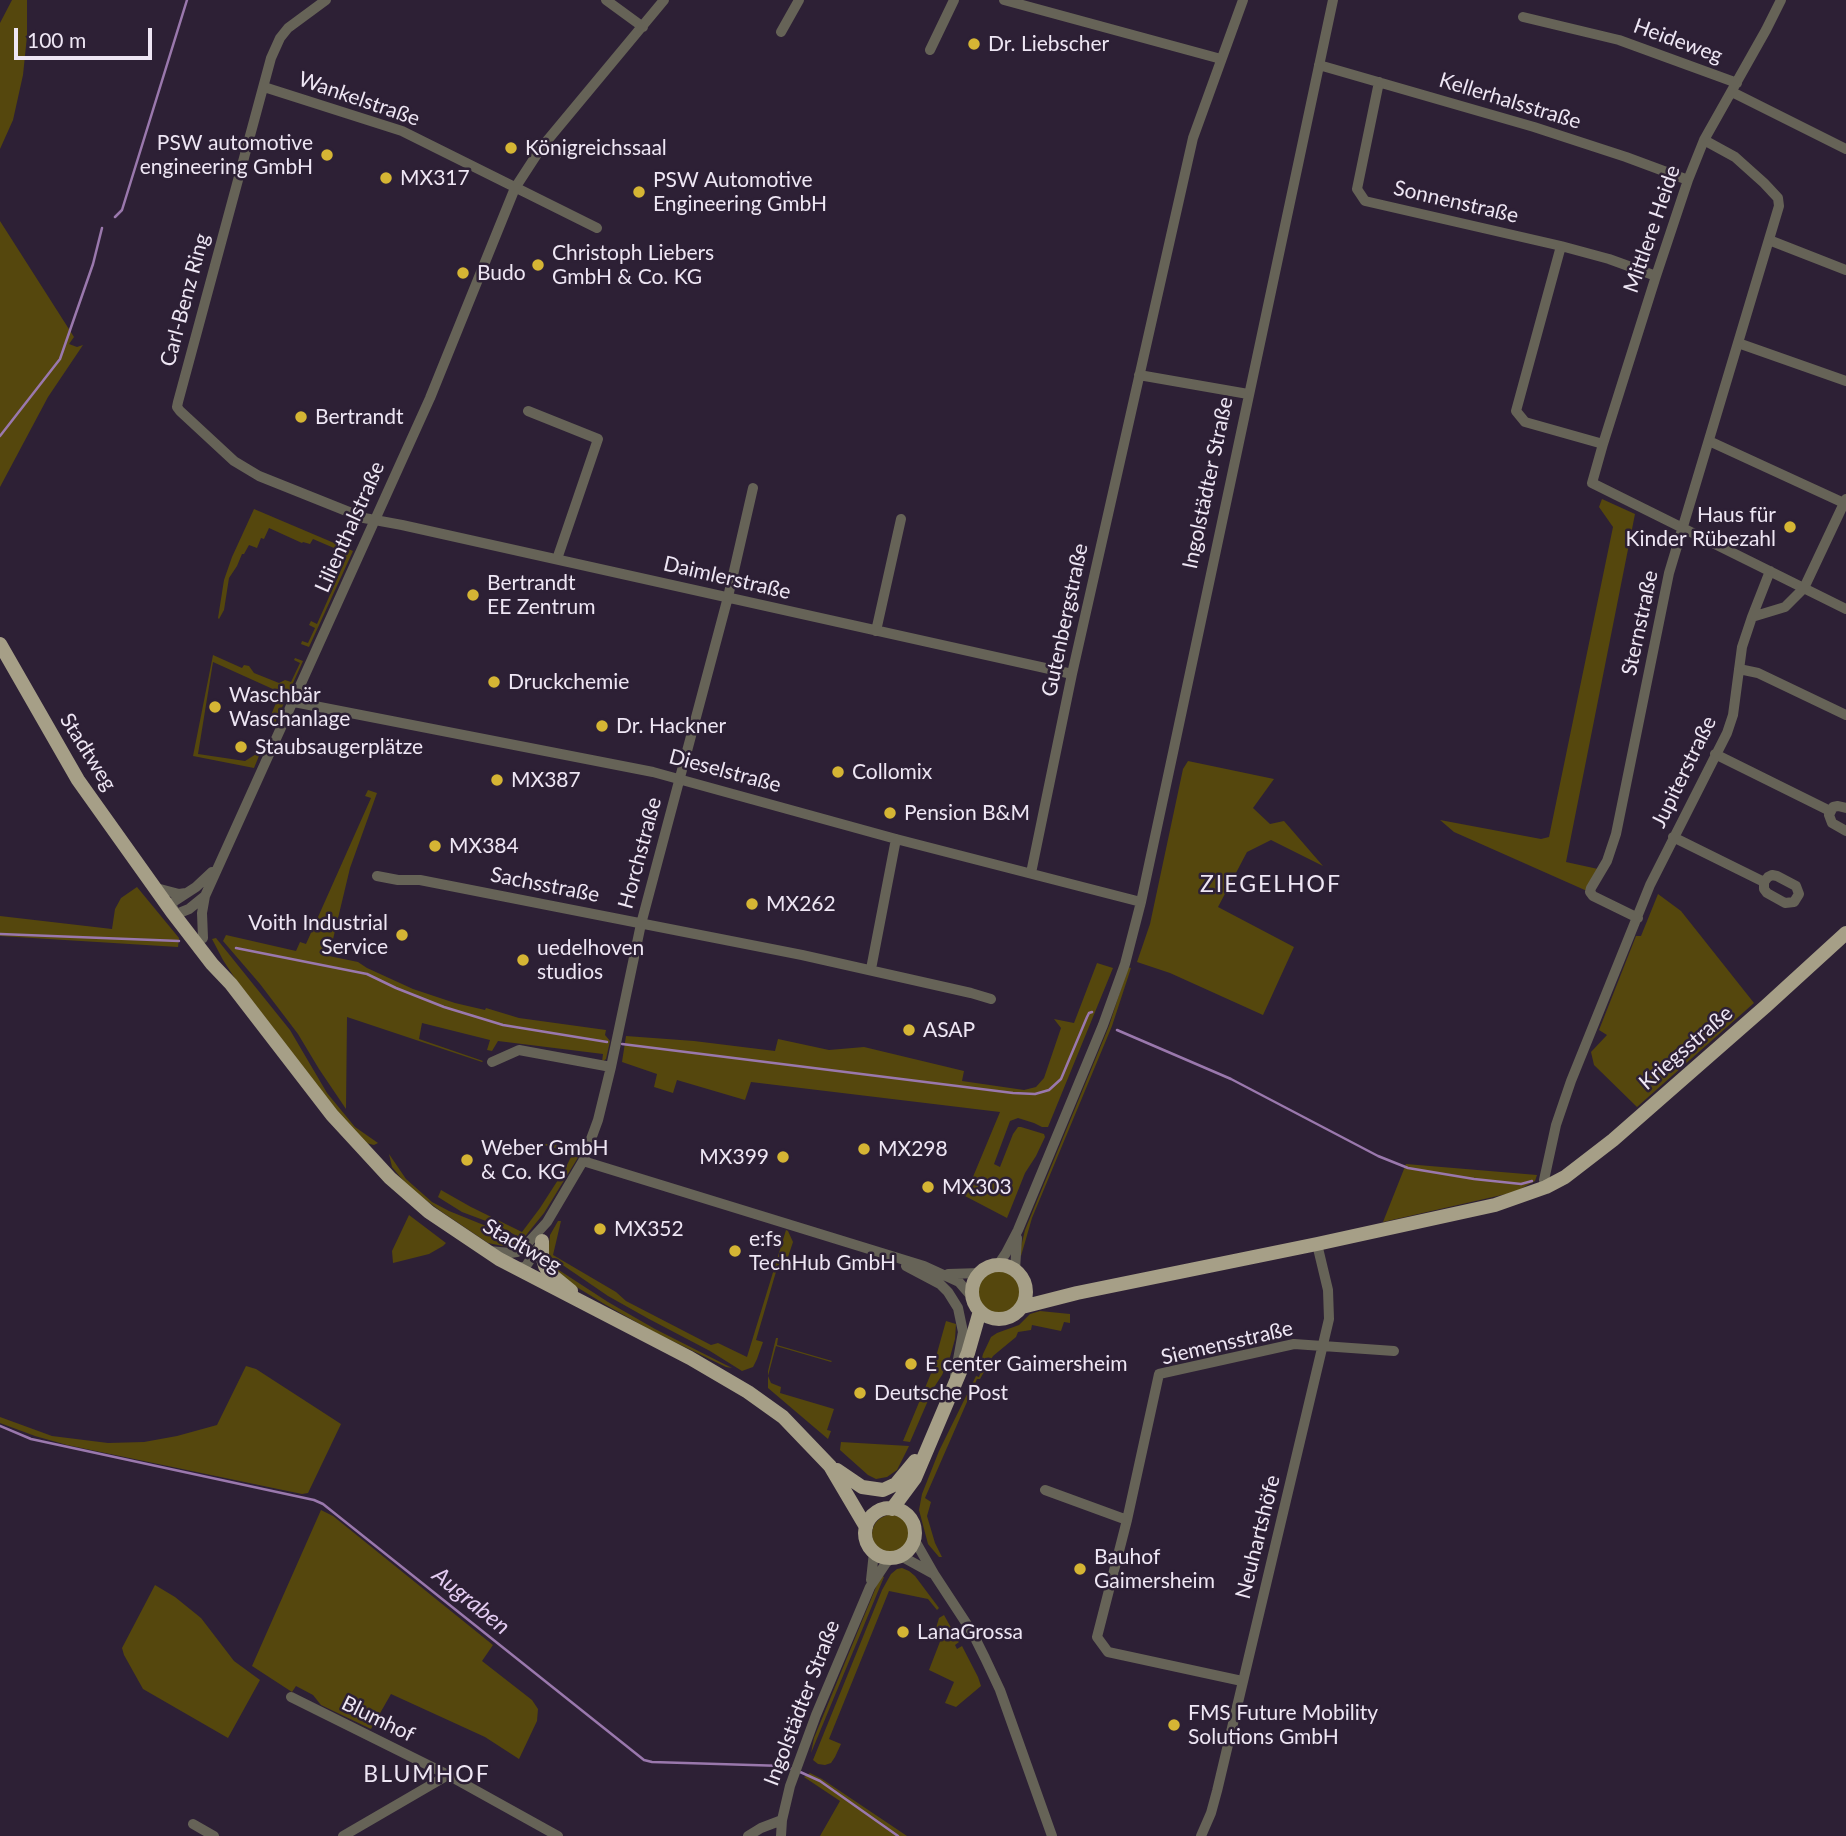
<!DOCTYPE html>
<html>
<head>
<meta charset="utf-8">
<style>
  body { margin:0 }
  #map { position:relative; width:1846px; height:1836px; overflow:hidden; background:#2d2035; font-family:Lato,sans-serif }
  canvas { display:block }
  .scale { position:absolute; left:14px; top:28px; width:138px; height:32px; box-sizing:border-box; border:4px solid #eee6f4; border-top:0; padding-left:9px; font-size:21px; line-height:24px; white-space:nowrap; color:#eee6f4; -webkit-text-stroke:5px #2d2035; paint-order:stroke }
</style>
</head>
<body>
<div id="map">
<canvas width="1846" height="1836"></canvas>
<div class="scale">100 m</div>
</div>
<script>
const ctx = document.querySelector('canvas').getContext('2d');
ctx.lineJoin = 'round';
function paint(path, color) {
  ctx.fillStyle = color;
  ctx.fill(path, 'evenodd');
}
function toPath(rows) {
  const path = new Path2D();
  for (const r of rows) {
    if (r.length === 3) {
      path.moveTo(r[0] + r[2], r[1]);
      path.arc(r[0], r[1], r[2], 0, 2 * Math.PI);
      continue;
    }
    path.moveTo(r[0], r[1]);
    for (let i = 2; i < r.length; i += 2) path.lineTo(r[i], r[i + 1]);
  }
  return path;
}
function trace(path, color, width, dash) {
  ctx.strokeStyle = color;
  ctx.lineWidth = width;
  ctx.lineCap = dash ? 'butt' : 'round';
  ctx.setLineDash(dash || []);
  ctx.stroke(path);
}
function label(font, color, halo, rows, align = 'center') {
  ctx.font = font + ' Lato,sans-serif';
  ctx.lineWidth = 5;
  ctx.setLineDash([]);
  ctx.textBaseline = 'middle';
  ctx.strokeStyle = halo;
  ctx.fillStyle = color;
  for (const [text, x, y, turn = 0] of rows) {
    ctx.save();
    ctx.translate(x, y);
    ctx.rotate((+turn || 0) * Math.PI / 180);
    ctx.textAlign = isNaN(turn) ? turn : align;
    if (halo) ctx.strokeText(text, 0, 0);
    ctx.fillText(text, 0, 0);
    ctx.restore();
  }
}
paint(toPath([
  [12,0,27,0,27,36,23,75,13,120,0,149,0,23],
  [0,221,74,337,69,344,77,347,83,345,48,397,0,487],
  [1602,499,1635,514,1566,862,1598,869,1587,891,1454,832,1440,820,1541,839,1549,837,1613,527,1599,507],
  [254,509,353,551,309,647,301,644,302,641,308,643,315,628,309,625,311,621,317,624,345,561,339,558,341,551,313,539,310,544,303,542,302,543,269,528,264,539,261,538,257,548,249,545,244,554,242,554,237,566,229,578,224,610,219,619,218,618,224,580,232,557],
  [213,655,242,668,244,665,249,666,254,673,279,683,285,680,291,682,300,663,294,660,295,658,303,661,275,723,272,725,269,724,269,720,278,698,275,690,213,662,198,754,245,761,261,751,254,768,193,756],
  [1188,761,1274,779,1253,808,1270,824,1284,821,1323,866,1271,840,1247,852,1218,907,1294,947,1263,1015,1170,973,1137,962,1150,924,1183,769],
  [368,790,377,793,350,868,329,956,358,962,367,968,413,989,455,1003,485,1010,486,1008,519,1018,606,1030,605,1035,610,1041,606,1059,602,1062,603,1054,498,1041,492,1051,487,1050,490,1040,422,1023,419,1039,483,1061,482,1062,347,1017,346,1109,319,1069,298,1034,260,984,223,941,226,935,296,951,300,942,306,944,371,798,365,796],
  [137,887,179,938,178,947,0,936,0,916,112,929,115,909,121,898],
  [1658,894,1681,911,1754,1003,1637,1107,1594,1065,1591,1052,1607,1035,1599,1030,1636,936,1641,936],
  [216,938,290,1030,327,1093,355,1127,378,1143,374,1145,366,1143,343,1119,236,980,223,960,212,939],
  [1097,963,1113,968,1048,1127,1042,1127,1034,1123,1018,1118,1010,1121,994,1164,1000,1167,1013,1134,1018,1127,1021,1127,1044,1134,1045,1137,1036,1156,1025,1173,1007,1218,965,1196,1000,1112,751,1082,745,1100,677,1080,673,1093,654,1087,657,1074,622,1062,626,1036,694,1041,775,1051,778,1039,829,1050,864,1047,964,1071,962,1081,1024,1090,1036,1087,1044,1078,1061,1028,1054,1019,1074,1023],
  [1128,967,1131,968,1112,1026,1032,1218,1021,1256,1019,1255,1025,1230,1109,1026],
  [549,1143,582,1151,544,1213,523,1239,494,1224,462,1212,438,1197,441,1190,471,1207,522,1232,540,1208,565,1169,573,1153,544,1145,544,1144,548,1144],
  [389,1154,406,1179,432,1202,449,1211,496,1230,519,1244,508,1247,488,1243,442,1212,413,1191,401,1178,392,1167],
  [1406,1164,1537,1175,1535,1181,1515,1192,1383,1222],
  [409,1215,446,1243,443,1246,429,1254,393,1263,392,1251],
  [558,1221,561,1221,553,1255,616,1292,626,1301,711,1345,718,1343,747,1357,786,1230,788,1231,793,1242,785,1266,778,1265,756,1340,763,1342,757,1359,753,1367,742,1371,710,1351,649,1319,608,1296,548,1255,550,1235],
  [551,1265,608,1302,655,1329,732,1368,726,1367,654,1332,606,1305,562,1278],
  [998,1292,22],
  [1040,1311,1070,1314,1070,1323,1064,1322,1061,1331,1032,1325,1031,1330,1018,1332,1016,1337,993,1356,980,1379,977,1379,925,1498,931,1502,927,1516,935,1543,942,1557,939,1557,928,1544,919,1510,922,1494,939,1451,976,1376,979,1377,981,1371,979,1370,983,1354,991,1337,997,1333,1019,1325,1030,1314],
  [946,1321,956,1324,955,1339,950,1357,942,1375,933,1389,910,1442,903,1441,932,1371],
  [776,1338,778,1338,777,1345,832,1361,831,1362,776,1346,768,1376,771,1383,781,1387,780,1393,834,1409,827,1430,831,1431,828,1439,768,1388,768,1371],
  [246,1366,256,1369,341,1424,308,1493,302,1494,67,1445,35,1436,0,1423,0,1417,52,1436,108,1443,144,1442,177,1436,217,1425],
  [841,1442,909,1446,897,1470,887,1477,876,1479,868,1475,840,1450],
  [321,1510,333,1516,493,1645,482,1661,532,1700,538,1709,537,1721,519,1759,485,1737,391,1694,371,1729,321,1705,313,1695,296,1686,292,1692,252,1666],
  [891,1534,19],
  [902,1568,909,1571,915,1576,939,1608,937,1610,928,1599,889,1591,829,1739,841,1744,835,1757,831,1763,825,1765,818,1764,813,1760,882,1590,891,1574,897,1569],
  [881,1575,884,1577,811,1753,814,1738],
  [155,1585,175,1597,201,1618,234,1661,260,1680,228,1738,143,1689,124,1655,122,1648],
  [944,1615,959,1642,955,1645,957,1649,962,1646,978,1677,981,1686,956,1707,945,1703,954,1682,929,1670,941,1639,934,1635,939,1618],
  [810,1773,822,1779,907,1836,820,1836,840,1801,804,1777]
]), '#55470d');
trace(toPath([
  [115,217,122,210,187,0],
  [0,436,60,359,93,264,102,228],
  [0,934,179,941],
  [236,948,367,974,396,988,444,1007,503,1025,607,1042],
  [1117,1030,1231,1079,1378,1156,1408,1168,1474,1179,1521,1184,1532,1181],
  [622,1044,1013,1093,1035,1094,1049,1090,1061,1079,1087,1017,1089,1013,1092,1012],
  [0,1426,31,1439,314,1500,323,1504,644,1760,652,1762,784,1766,792,1769],
  [798,1771,820,1781,898,1836]
]), '#9a78ad', 2.5);
trace(toPath([
  [326,0,288,28,280,38,271,58,178,402,177,407,180,411,234,461,259,476,364,518,402,525,1072,674],
  [606,0,643,27],
  [1004,0,1221,59],
  [1781,0,1766,30,1704,140,1688,180,1656,276,1603,444,1592,483,1846,609],
  [1523,17,1619,40,1737,83],
  [781,32,799,0],
  [930,50,954,0],
  [1319,65,1534,127,1626,157,1688,180],
  [1379,82,1357,189,1365,201,1561,246,1609,259,1656,276],
  [264,87,402,131,597,228],
  [1732,92,1846,149],
  [1769,240,1846,270],
  [1561,246,1516,411,1525,422,1603,444],
  [1738,343,1846,381],
  [1139,375,1248,394],
  [528,411,598,439,557,559],
  [1709,441,1846,504],
  [1752,617,1770,571],
  [876,631,901,519],
  [1739,669,1758,673,1846,715],
  [294,702,653,772,896,839,1141,902],
  [1715,754,1830,811],
  [1846,808,1838,806,1833,807,1829,815,1832,823,1846,831],
  [1673,837,1764,882],
  [1031,873,1072,674,1193,138,1243,0],
  [1772,875,1777,876,1796,886,1799,894,1794,902,1785,903,1767,893,1764,889,1764,882,1768,877,1772,875],
  [377,876,398,880,420,880,802,955,971,993,991,999],
  [160,889,179,894,186,893],
  [172,912,179,913,189,909,205,896],
  [175,913,172,906,173,902,196,887,212,872],
  [1638,918,1593,896,1590,892,1591,888,1607,861,1616,834,1669,573,1779,206,1778,198,1764,183,1735,157,1704,140],
  [203,938,202,913,205,896,430,398,515,188,541,148,664,0],
  [871,969,896,839],
  [492,1062,519,1050,611,1067],
  [583,1161,924,1266,959,1282,972,1297],
  [1546,1187,1544,1180,1556,1125,1571,1081,1650,885,1727,733,1733,715,1742,647,1752,617,1785,607,1804,588,1846,499],
  [489,1251,510,1253,517,1252,526,1245,547,1222,583,1161,598,1120,611,1067,641,924,728,597,753,488],
  [998,1265,1006,1253,1018,1230,1103,1025,1125,964,1141,902,1174,748,1333,0],
  [906,1266,940,1284,948,1292,958,1308,963,1332,955,1376],
  [516,1269,526,1266,542,1242],
  [1015,1270,1017,1238],
  [948,1274,981,1273],
  [1045,1490,1127,1520],
  [914,1539,934,1574,972,1632,985,1658,1000,1690,1052,1836],
  [901,1556,932,1573],
  [871,1580,874,1552],
  [1242,1681,1108,1652,1097,1637,1127,1520,1159,1374,1294,1344,1394,1351],
  [291,1697,448,1775,558,1836],
  [193,1824,214,1836],
  [343,1836,448,1775],
  [748,1836,761,1828,782,1820],
  [781,1836,782,1820,790,1786,816,1715,870,1587,886,1563,892,1558],
  [1201,1836,1211,1813,1217,1791,1329,1319,1328,1290,1317,1244]
]), '#666357', 10);
trace(toPath([
  [0,644,78,780,172,912,212,964,231,984,332,1115,390,1178,429,1212,499,1259,690,1358,748,1392,783,1417,830,1466,866,1527],
  [542,1241,542,1255,545,1266,549,1273,571,1291],
  [999,1292,27],
  [1022,1307,1077,1293,1317,1244,1495,1205,1546,1187,1565,1177,1613,1140,1766,1006,1846,933],
  [837,1470,862,1487,883,1490,896,1484,915,1461],
  [890,1533,25],
  [892,1509,915,1478,968,1353,980,1311]
]), '#a69f87', 14);
for (const [x, y, r, color] of [
  [974,44,7,"#d5b534"],
  [511,148,7,"#d5b534"],
  [327,155,7,"#d5b534"],
  [386,178,7,"#d5b534"],
  [639,192,7,"#d5b534"],
  [538,265,7,"#d5b534"],
  [463,273,7,"#d5b534"],
  [301,417,7,"#d5b534"],
  [1790,527,7,"#d5b534"],
  [473,595,7,"#d5b534"],
  [494,682,7,"#d5b534"],
  [215,707,7,"#d5b534"],
  [602,726,7,"#d5b534"],
  [241,747,7,"#d5b534"],
  [838,772,7,"#d5b534"],
  [497,780,7,"#d5b534"],
  [890,813,7,"#d5b534"],
  [435,846,7,"#d5b534"],
  [752,904,7,"#d5b534"],
  [402,935,7,"#d5b534"],
  [523,960,7,"#d5b534"],
  [909,1030,7,"#d5b534"],
  [864,1149,7,"#d5b534"],
  [783,1157,7,"#d5b534"],
  [467,1160,7,"#d5b534"],
  [928,1187,7,"#d5b534"],
  [600,1229,7,"#d5b534"],
  [735,1251,7,"#d5b534"],
  [911,1364,7,"#d5b534"],
  [860,1393,7,"#d5b534"],
  [1080,1569,7,"#d5b534"],
  [903,1632,7,"#d5b534"],
  [1174,1725,7,"#d5b534"]
]) {
  const dot = new Path2D();
  dot.arc(x, y, r, 0, 2 * Math.PI);
  ctx.fillStyle = color;
  ctx.fill(dot);
  trace(dot, '#2d2035', 2.5);
}
label('21px', '#eee6f4', '#2d2035', [
  ["Heideweg",1678,41,20],
  ["Wankelstraße",359,99,19],
  ["Kellerhalsstraße",1510,101,17],
  ["Sonnenstraße",1456,202,13],
  ["Mittlere Heide",1652,229,-71],
  ["Carl-Benz Ring",185,300,-75],
  ["Ingolstädter Straße",1208,483,-78],
  ["Lilienthalstraße",350,527,-66],
  ["Daimlerstraße",727,578,13],
  ["Gutenbergstraße",1065,620,-78],
  ["Sternstraße",1640,623,-78],
  ["Stadtweg",88,752,58],
  ["Dieselstraße",725,771,15],
  ["Jupiterstraße",1684,772,-64],
  ["Horchstraße",640,853,-75],
  ["Sachsstraße",545,885,11],
  ["Kriegsstraße",1686,1048,-41],
  ["Stadtweg",522,1246,30],
  ["Siemensstraße",1227,1343,-13],
  ["Neuhartshöfe",1258,1537,-76],
  ["Ingolstädter Straße",802,1703,-69],
  ["Blumhof",378,1719,26]
]);
label('21px', '#eee6f4', '#2d2035', [
  ["Dr. Liebscher",988,44],
  ["PSW automotive",313,143,"right"],
  ["engineering GmbH",313,167,"right"],
  ["Königreichssaal",525,148],
  ["MX317",400,178],
  ["PSW Automotive",653,180],
  ["Engineering GmbH",653,204],
  ["Christoph Liebers",552,253],
  ["GmbH & Co. KG",552,277],
  ["Budo",477,273],
  ["Bertrandt",315,417],
  ["Haus für",1776,515,"right"],
  ["Kinder Rübezahl",1776,539,"right"],
  ["Bertrandt",487,583],
  ["EE Zentrum",487,607],
  ["Druckchemie",508,682],
  ["Waschbär",229,695],
  ["Waschanlage",229,719],
  ["Dr. Hackner",616,726],
  ["Staubsaugerplätze",255,747],
  ["Collomix",852,772],
  ["MX387",511,780],
  ["Pension B&M",904,813],
  ["MX384",449,846],
  ["MX262",766,904],
  ["Voith Industrial",388,923,"right"],
  ["Service",388,947,"right"],
  ["uedelhoven",537,948],
  ["studios",537,972],
  ["ASAP",923,1030],
  ["Weber GmbH",481,1148],
  ["& Co. KG",481,1172],
  ["MX298",878,1149],
  ["MX399",769,1157,"right"],
  ["MX303",942,1187],
  ["MX352",614,1229],
  ["e:fs",749,1239],
  ["TechHub GmbH",749,1263],
  ["E center Gaimersheim",925,1364],
  ["Deutsche Post",874,1393],
  ["Bauhof",1094,1557],
  ["Gaimersheim",1094,1581],
  ["LanaGrossa",917,1632],
  ["FMS Future Mobility",1188,1713],
  ["Solutions GmbH",1188,1737]
], 'left');
ctx.letterSpacing = '2px';
label('23px', '#eee6f4', '#2d2035', [
  ["ZIEGELHOF",1271,885],
  ["BLUMHOF",427,1775]
]);
ctx.letterSpacing = '0px';
label('italic 23px', '#e4ccf2', '#2d2035', [
  ["Augraben",471,1601,39]
]);
</script>
</body>
</html>
